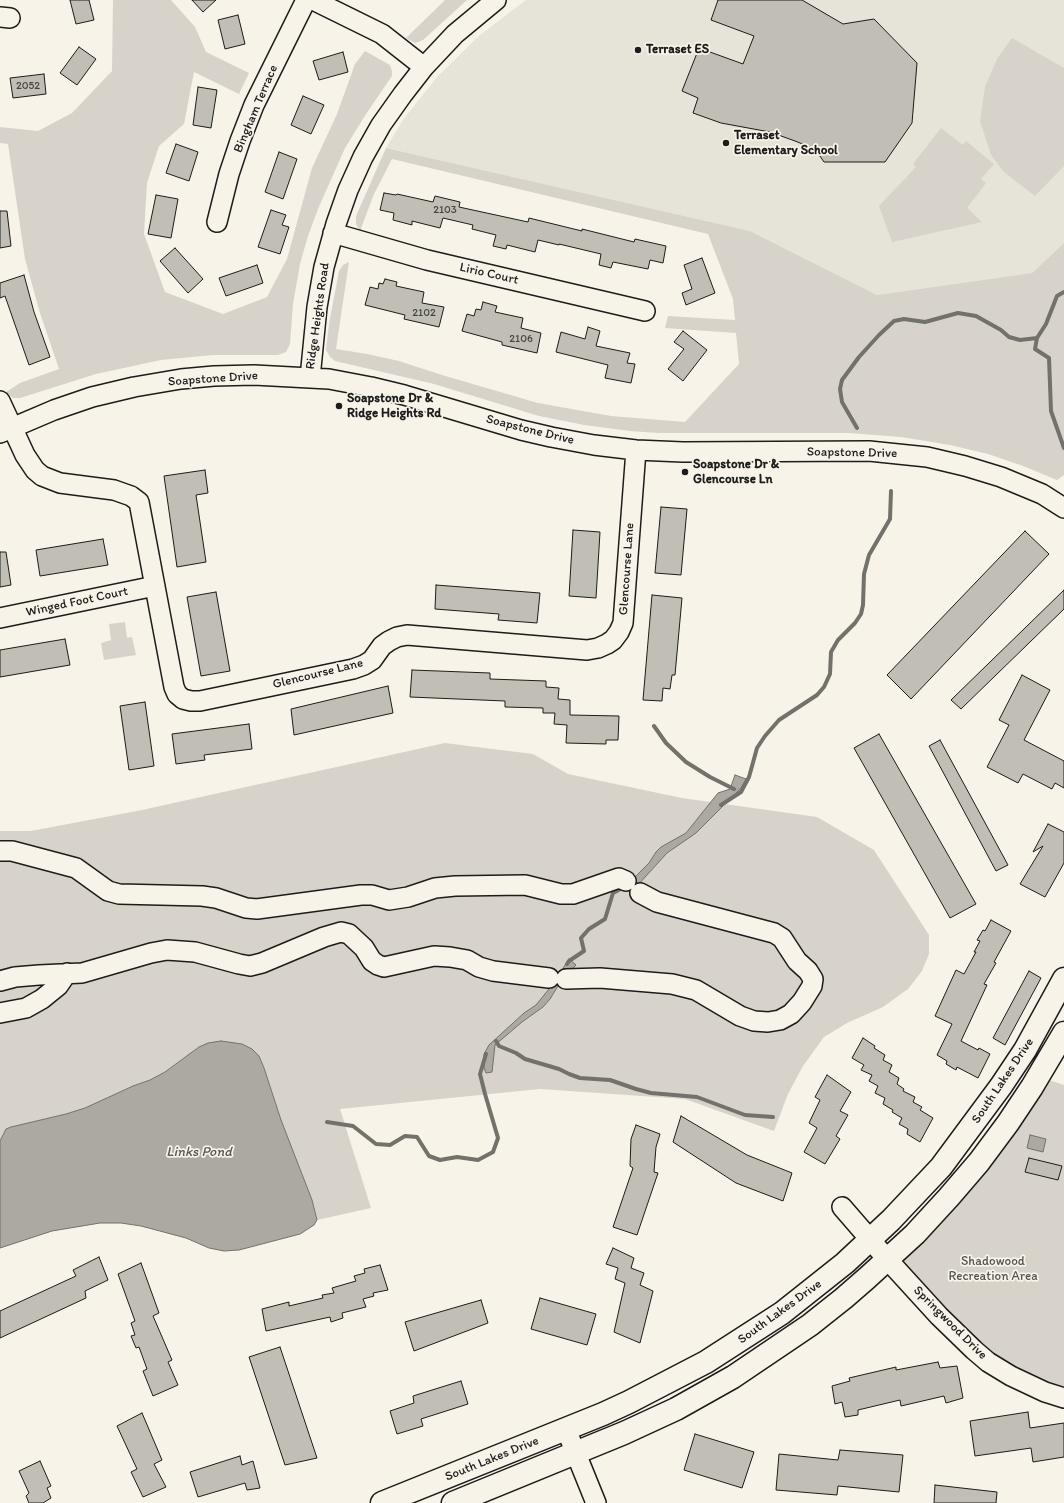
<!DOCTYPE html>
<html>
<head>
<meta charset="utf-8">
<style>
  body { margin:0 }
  canvas { display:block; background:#f7f3e8 }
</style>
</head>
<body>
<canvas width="1064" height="1503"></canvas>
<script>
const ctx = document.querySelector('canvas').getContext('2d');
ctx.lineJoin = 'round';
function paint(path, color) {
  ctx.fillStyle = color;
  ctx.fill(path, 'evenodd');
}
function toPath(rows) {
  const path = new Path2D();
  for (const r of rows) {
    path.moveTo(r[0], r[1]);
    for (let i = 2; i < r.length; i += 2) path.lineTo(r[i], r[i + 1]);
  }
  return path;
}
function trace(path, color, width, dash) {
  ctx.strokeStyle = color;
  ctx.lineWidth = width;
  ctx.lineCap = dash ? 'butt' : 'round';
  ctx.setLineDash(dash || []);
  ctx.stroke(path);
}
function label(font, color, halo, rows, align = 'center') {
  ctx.font = font + ' Itim,sans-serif';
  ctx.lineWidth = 3.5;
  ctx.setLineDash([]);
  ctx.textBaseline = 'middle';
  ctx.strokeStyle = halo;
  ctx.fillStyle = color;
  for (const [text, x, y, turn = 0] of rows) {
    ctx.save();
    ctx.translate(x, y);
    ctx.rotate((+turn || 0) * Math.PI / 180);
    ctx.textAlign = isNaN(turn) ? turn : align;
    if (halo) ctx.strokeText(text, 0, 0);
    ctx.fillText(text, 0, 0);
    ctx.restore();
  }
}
paint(toPath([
  [526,0,1064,0,1064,243,1032,273,877,295,750,231,386,148,403,120,437,77,480,35]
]), '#e6e3d9');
paint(toPath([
  [113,0,171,0,195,27,206,52,249,73,239,94,194,72,184,124,159,146,147,183,144,234,165,292,223,314,267,297,287,259,312,168,337,114,355,64,365,51,390,65,392,71,392,76,366,114,345,148,318,209,308,236,300,264,293,304,290,344,286,352,278,355,213,355,161,360,96,374,20,398,13,398,6,392,20,383,59,369,40,313,25,259,8,144,0,143,0,127,38,131,72,113,112,71],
  [445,0,467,0,423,40,415,43,406,38],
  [1012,38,1064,68,1064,166,1035,196,1004,172,991,155,980,121,985,87,997,59],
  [941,128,963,145,966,141,994,164,981,179,986,183,967,208,982,222,892,242,879,206,916,167,913,164],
  [386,148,750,231,877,295,1032,273,1064,243,1064,475,1057,480,1023,466,988,454,950,445,901,437,849,433,658,433,630,431,584,425,539,416,434,384,335,361,330,357,326,350,329,324,339,271,343,265,349,262,336,349,367,354,399,361,442,375,538,403,611,416,685,422,739,364,736,333,665,328,668,316,735,320,733,299,708,234,392,159,374,194,360,231,356,224,356,216],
  [125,622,127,638,132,637,136,655,104,660,101,643,111,640,109,624],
  [445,743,533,754,568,774,682,798,817,817,874,850,929,935,929,954,922,971,908,989,883,1007,847,1023,824,1037,803,1066,788,1094,774,1131,685,1099,540,1089,340,1109,371,1208,317,1220,312,1200,281,1120,264,1068,259,1056,252,1049,199,1047,165,1072,150,1080,133,1086,85,1108,66,1114,11,1127,6,1129,0,1141,0,831,31,831,142,810],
  [1049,1080,1064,1085,1064,1398,1011,1376,896,1268,948,1214,991,1165,1020,1124]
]), '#d7d3cb');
const water = toPath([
  [735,775,746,779,741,788,696,833,667,853,637,886,631,881,649,863,656,852,661,847,686,833,718,793,730,789,735,775],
  [569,959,576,965,561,981,550,999,543,1007,522,1022,495,1045,492,1072,486,1073,484,1068,484,1054,489,1045,524,1013,536,1005,553,984,569,959],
  [221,1041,242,1044,252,1049,259,1056,264,1068,281,1120,312,1200,317,1220,314,1225,300,1234,239,1250,224,1251,209,1248,186,1238,141,1226,121,1223,100,1223,52,1231,0,1248,0,1141,6,1129,11,1127,66,1114,85,1108,133,1086,150,1080,165,1072,199,1047,208,1043,221,1041],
  [1030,1135,1046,1139,1043,1152,1027,1148,1030,1135]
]);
paint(water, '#aca9a2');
trace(water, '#72716c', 1);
trace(toPath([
  [1064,292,1057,296,1046,324,1037,338,1035,349,1049,358,1051,411,1064,448],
  [857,428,842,402,840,389,842,380,859,357,879,335,894,321,904,319,925,322,958,313,976,316,1001,330,1009,337,1020,340,1037,338],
  [654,726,666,743,686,762,710,777,734,789],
  [721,805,741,792,749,777,757,748,765,736,779,720,817,695,824,687,830,674,831,652,838,640,855,623,861,614,863,605,864,574,869,555,890,519,891,491],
  [567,964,569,961,584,951,581,938,589,929,605,919,613,893,624,887],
  [496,1041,499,1046,516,1053,525,1059,559,1069,569,1074,580,1078,610,1080,636,1089,651,1093,697,1097,745,1115,773,1117],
  [327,1122,353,1126,376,1144,390,1145,405,1136,417,1137,429,1156,440,1160,457,1157,478,1160,493,1152,498,1138,485,1094,480,1074,486,1054]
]), '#72716c', 4);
const building = toPath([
  [70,0,89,0,94,20,76,24,70,0],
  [192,0,216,0,203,12,192,0],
  [718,0,802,0,843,24,874,19,917,63,912,123,885,162,824,162,815,149,795,141,770,132,721,123,693,113,698,98,682,91,699,48,743,64,754,36,711,20,718,0],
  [238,15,245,44,225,49,218,20,238,15],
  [79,47,96,59,77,85,60,73,79,47],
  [343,52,348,72,319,80,313,61,343,52],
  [44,74,46,94,13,98,10,78,44,74],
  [198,87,217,90,211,128,193,125,198,87],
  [303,96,324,105,311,134,291,125,303,96],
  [176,144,198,152,189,181,166,173,176,144],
  [279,152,297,159,283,199,265,192,279,152],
  [384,193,396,195,397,194,433,202,435,196,460,202,459,207,528,222,529,218,582,231,582,229,634,242,635,239,666,246,663,263,650,260,648,269,613,262,611,268,599,265,601,254,559,244,559,245,538,240,535,252,507,245,506,249,493,246,496,235,472,229,473,225,443,218,440,228,412,221,412,225,393,220,394,213,380,210,384,193],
  [156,195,178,199,171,238,148,234,156,195],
  [271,210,286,215,282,225,289,227,280,254,258,247,271,210],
  [0,211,7,211,11,246,0,248,0,211],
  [175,248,203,279,188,293,160,261,175,248],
  [702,258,715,293,686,305,682,293,692,289,684,265,702,258],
  [257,265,263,283,226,296,219,278,257,265],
  [24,275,34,312,50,357,29,365,5,296,0,298,0,283,24,275],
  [385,279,397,282,396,286,424,292,422,303,444,307,439,327,404,319,405,315,365,305,370,287,378,289,379,283,383,284,385,279],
  [483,302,497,306,495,312,523,318,521,328,541,333,537,353,502,345,502,342,462,331,467,314,474,316,476,309,481,310,483,302],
  [588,327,600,331,596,346,630,353,627,363,635,364,631,383,605,378,608,365,556,352,561,332,585,339,588,327],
  [683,331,707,350,683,381,668,369,684,349,674,342,683,331],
  [205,470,208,493,196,495,206,562,177,567,164,476,205,470],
  [661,507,687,509,681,575,655,573,661,507],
  [573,530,600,532,596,598,569,596,573,530],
  [1025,531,1049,554,911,699,887,675,1025,531],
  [103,539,108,565,40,576,36,550,103,539],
  [0,552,6,552,11,585,0,587,0,552],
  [436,585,540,593,537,623,498,620,499,614,435,609,436,585],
  [1064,590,1064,609,961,709,951,700,1064,590],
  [216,592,230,671,201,676,187,597,216,592],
  [652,595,682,598,675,675,672,675,670,689,663,688,662,701,643,700,652,595],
  [65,639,70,665,0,677,0,650,65,639],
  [412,670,490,673,490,679,546,681,546,687,559,688,558,699,570,700,570,715,619,716,618,740,606,740,606,744,566,743,567,725,554,724,555,713,543,713,543,708,505,707,505,701,410,697,412,670],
  [1022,675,1050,690,1024,740,1064,761,1064,788,1055,783,1052,789,1023,774,1018,783,987,767,1009,725,999,720,1022,675],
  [388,686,393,713,294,735,291,709,388,686],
  [145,702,154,766,129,770,120,706,145,702],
  [249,724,252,749,204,755,205,760,176,764,172,734,249,724],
  [879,734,976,904,950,918,854,748,879,734],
  [940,740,1008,865,996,871,929,746,940,740],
  [1048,824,1064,832,1064,863,1045,897,1020,884,1043,846,1033,852,1048,824],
  [991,920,1011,931,994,962,996,963,984,984,987,985,961,1041,978,1050,979,1048,990,1054,978,1078,957,1067,956,1070,946,1064,947,1061,937,1055,952,1024,935,1016,956,970,964,974,976,952,974,952,980,941,977,940,983,930,985,931,991,920],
  [1029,971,1041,978,1005,1045,993,1038,1029,971],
  [863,1038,875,1046,874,1048,885,1055,883,1060,892,1065,889,1072,899,1078,897,1084,904,1089,903,1091,915,1097,913,1102,922,1107,920,1110,933,1118,920,1142,907,1134,908,1129,899,1124,902,1118,892,1112,893,1110,883,1104,885,1098,875,1093,878,1086,869,1081,872,1075,861,1070,864,1065,852,1058,863,1038],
  [827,1075,851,1092,840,1111,848,1115,836,1136,840,1139,825,1164,804,1152,817,1128,809,1123,820,1100,815,1097,827,1075],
  [681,1116,747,1155,792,1173,783,1201,736,1183,673,1142,681,1116],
  [636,1125,660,1134,656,1147,654,1172,658,1173,637,1235,613,1227,633,1168,630,1166,631,1139,636,1125],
  [1029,1158,1062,1166,1058,1180,1025,1172,1029,1158],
  [613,1248,634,1258,631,1268,644,1273,640,1285,653,1291,640,1343,614,1332,625,1283,615,1279,618,1268,606,1264,613,1248],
  [99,1257,108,1280,85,1291,86,1298,0,1338,0,1311,76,1276,73,1270,99,1257],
  [141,1263,159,1313,153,1316,172,1360,168,1362,178,1385,153,1396,143,1371,147,1369,139,1347,136,1348,131,1336,135,1335,131,1323,135,1321,118,1274,141,1263],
  [380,1265,388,1290,373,1293,374,1296,363,1299,366,1307,342,1313,343,1318,331,1322,330,1317,266,1331,262,1309,289,1302,289,1306,323,1298,322,1295,334,1293,332,1288,356,1281,354,1276,365,1273,364,1269,380,1265],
  [540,1298,596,1314,587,1345,531,1329,540,1298],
  [481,1300,488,1323,414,1351,405,1322,481,1300],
  [280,1347,317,1458,285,1465,249,1357,280,1347],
  [938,1362,940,1368,957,1366,963,1398,946,1403,944,1396,901,1406,900,1400,858,1410,858,1415,845,1417,842,1402,835,1404,832,1386,850,1381,849,1378,896,1367,896,1370,938,1362],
  [461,1381,468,1404,421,1419,423,1426,397,1434,390,1411,414,1403,413,1396,461,1381],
  [1028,1412,1030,1428,1064,1423,1064,1457,1033,1462,1031,1448,975,1456,970,1421,1028,1412],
  [142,1413,162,1460,154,1464,166,1487,143,1497,131,1472,137,1469,117,1426,142,1413],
  [695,1434,754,1452,742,1488,684,1470,695,1434],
  [840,1450,903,1455,899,1492,838,1486,837,1495,776,1490,779,1454,838,1460,840,1450],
  [240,1456,242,1465,253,1461,260,1488,247,1490,245,1483,198,1497,190,1472,240,1456],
  [40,1461,51,1486,47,1488,51,1498,43,1503,29,1503,26,1496,29,1493,19,1471,40,1461],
  [935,1485,997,1492,996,1503,934,1503,935,1485]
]);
paint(building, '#c0beb5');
trace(building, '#1c1c1c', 1);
const minor = toPath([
  [313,0,382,34,424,67],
  [0,17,10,18],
  [217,222,229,174,240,141,254,105,306,0],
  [333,233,427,260,645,311],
  [310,378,317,307,324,267,336,224,348,190,363,157,381,125,403,94,424,67,455,34,496,0],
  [0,401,25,455,35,470,42,476,60,483,114,490,131,496,139,502,174,687,177,694,183,699,191,701,200,701,353,669,364,665,372,660,382,646,389,641,397,637,407,635,587,650,598,648,607,644,613,640,619,632,623,623,636,450],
  [0,433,54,410,92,397,134,387,181,379,214,376,254,375,310,378,329,379,371,387,404,395,521,430,551,437,594,445,636,450,683,452,869,451,927,457,965,466,1001,477,1042,494,1064,508],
  [0,618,155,586],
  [0,851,12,851,76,868,108,891,119,894,202,896,216,898,246,908,257,909,361,895,372,895,389,900,408,897,435,888,455,886,525,885,561,894,573,894,619,878,626,881],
  [566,979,600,978,672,984,696,990,740,1016,754,1021,768,1022,780,1020,791,1014,802,1002,812,986,813,979,808,971,797,961,782,938,774,933,657,902,640,893],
  [0,981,15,977,39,975,82,973,151,953,167,950,195,952,239,964,250,966,262,963,324,937,341,932,349,934,364,948,372,961,378,965,384,967,434,956,450,957,467,960,479,967,493,971,549,978],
  [0,1013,26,1008,42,999,58,986,67,973],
  [842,1207,887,1259,939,1316,974,1350,988,1362,1011,1376,1045,1392,1064,1398],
  [566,1429,596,1503]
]);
const major = toPath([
  [382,1503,603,1414,629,1402,706,1362,782,1313,845,1263,891,1220,941,1167,1001,1086,1025,1050,1064,979],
  [453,1503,624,1433,676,1409,733,1377,810,1325,844,1298,867,1278,915,1234,949,1197,979,1162,1008,1123,1032,1087,1064,1033]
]);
trace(minor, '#1c1c1c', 22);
trace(major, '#1c1c1c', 25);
trace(minor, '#f7f3e8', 19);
trace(major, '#f7f3e8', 22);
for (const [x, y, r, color] of [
  [638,50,4,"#1c1c1c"],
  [726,143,4,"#1c1c1c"],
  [339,406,4,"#1c1c1c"],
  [685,472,4,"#1c1c1c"]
]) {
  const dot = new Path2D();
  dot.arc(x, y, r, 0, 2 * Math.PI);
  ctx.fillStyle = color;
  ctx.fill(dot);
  trace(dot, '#f7f3e8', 1.5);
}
label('11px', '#454442', null, [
  ["2052",28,86],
  ["2103",445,210],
  ["2102",424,313],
  ["2106",521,339]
]);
label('bold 13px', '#1c1c1c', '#f7f3e8', [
  ["Terraset ES",646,50],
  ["Terraset",734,136],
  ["Elementary School",734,151],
  ["Soapstone Dr &",347,399],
  ["Ridge Heights Rd",347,414],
  ["Soapstone Dr &",693,465],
  ["Glencourse Ln",693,480]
], 'left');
label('13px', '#1c1c1c', '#f7f3e8', [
  ["Bingham Terrace",256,109,-67],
  ["Lirio Court",489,274,13],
  ["Ridge Heights Road",318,316,-82],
  ["Soapstone Drive",213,379,-4],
  ["Soapstone Drive",530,430,14],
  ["Soapstone Drive",852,453,1],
  ["Glencourse Lane",627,569,-86],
  ["Winged Foot Court",77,602,-12],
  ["Glencourse Lane",318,674,-14],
  ["South Lakes Drive",1003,1081,-56],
  ["South Lakes Drive",780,1312,-36],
  ["Springwood Drive",950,1323,45],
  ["South Lakes Drive",492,1459,-22]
]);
label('13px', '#545351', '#f7f3e8', [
  ["Shadowood",993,1262],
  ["Recreation Area",993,1277]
]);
label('italic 14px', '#565452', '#f7f3e8', [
  ["Links Pond",199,1152]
]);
</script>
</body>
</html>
